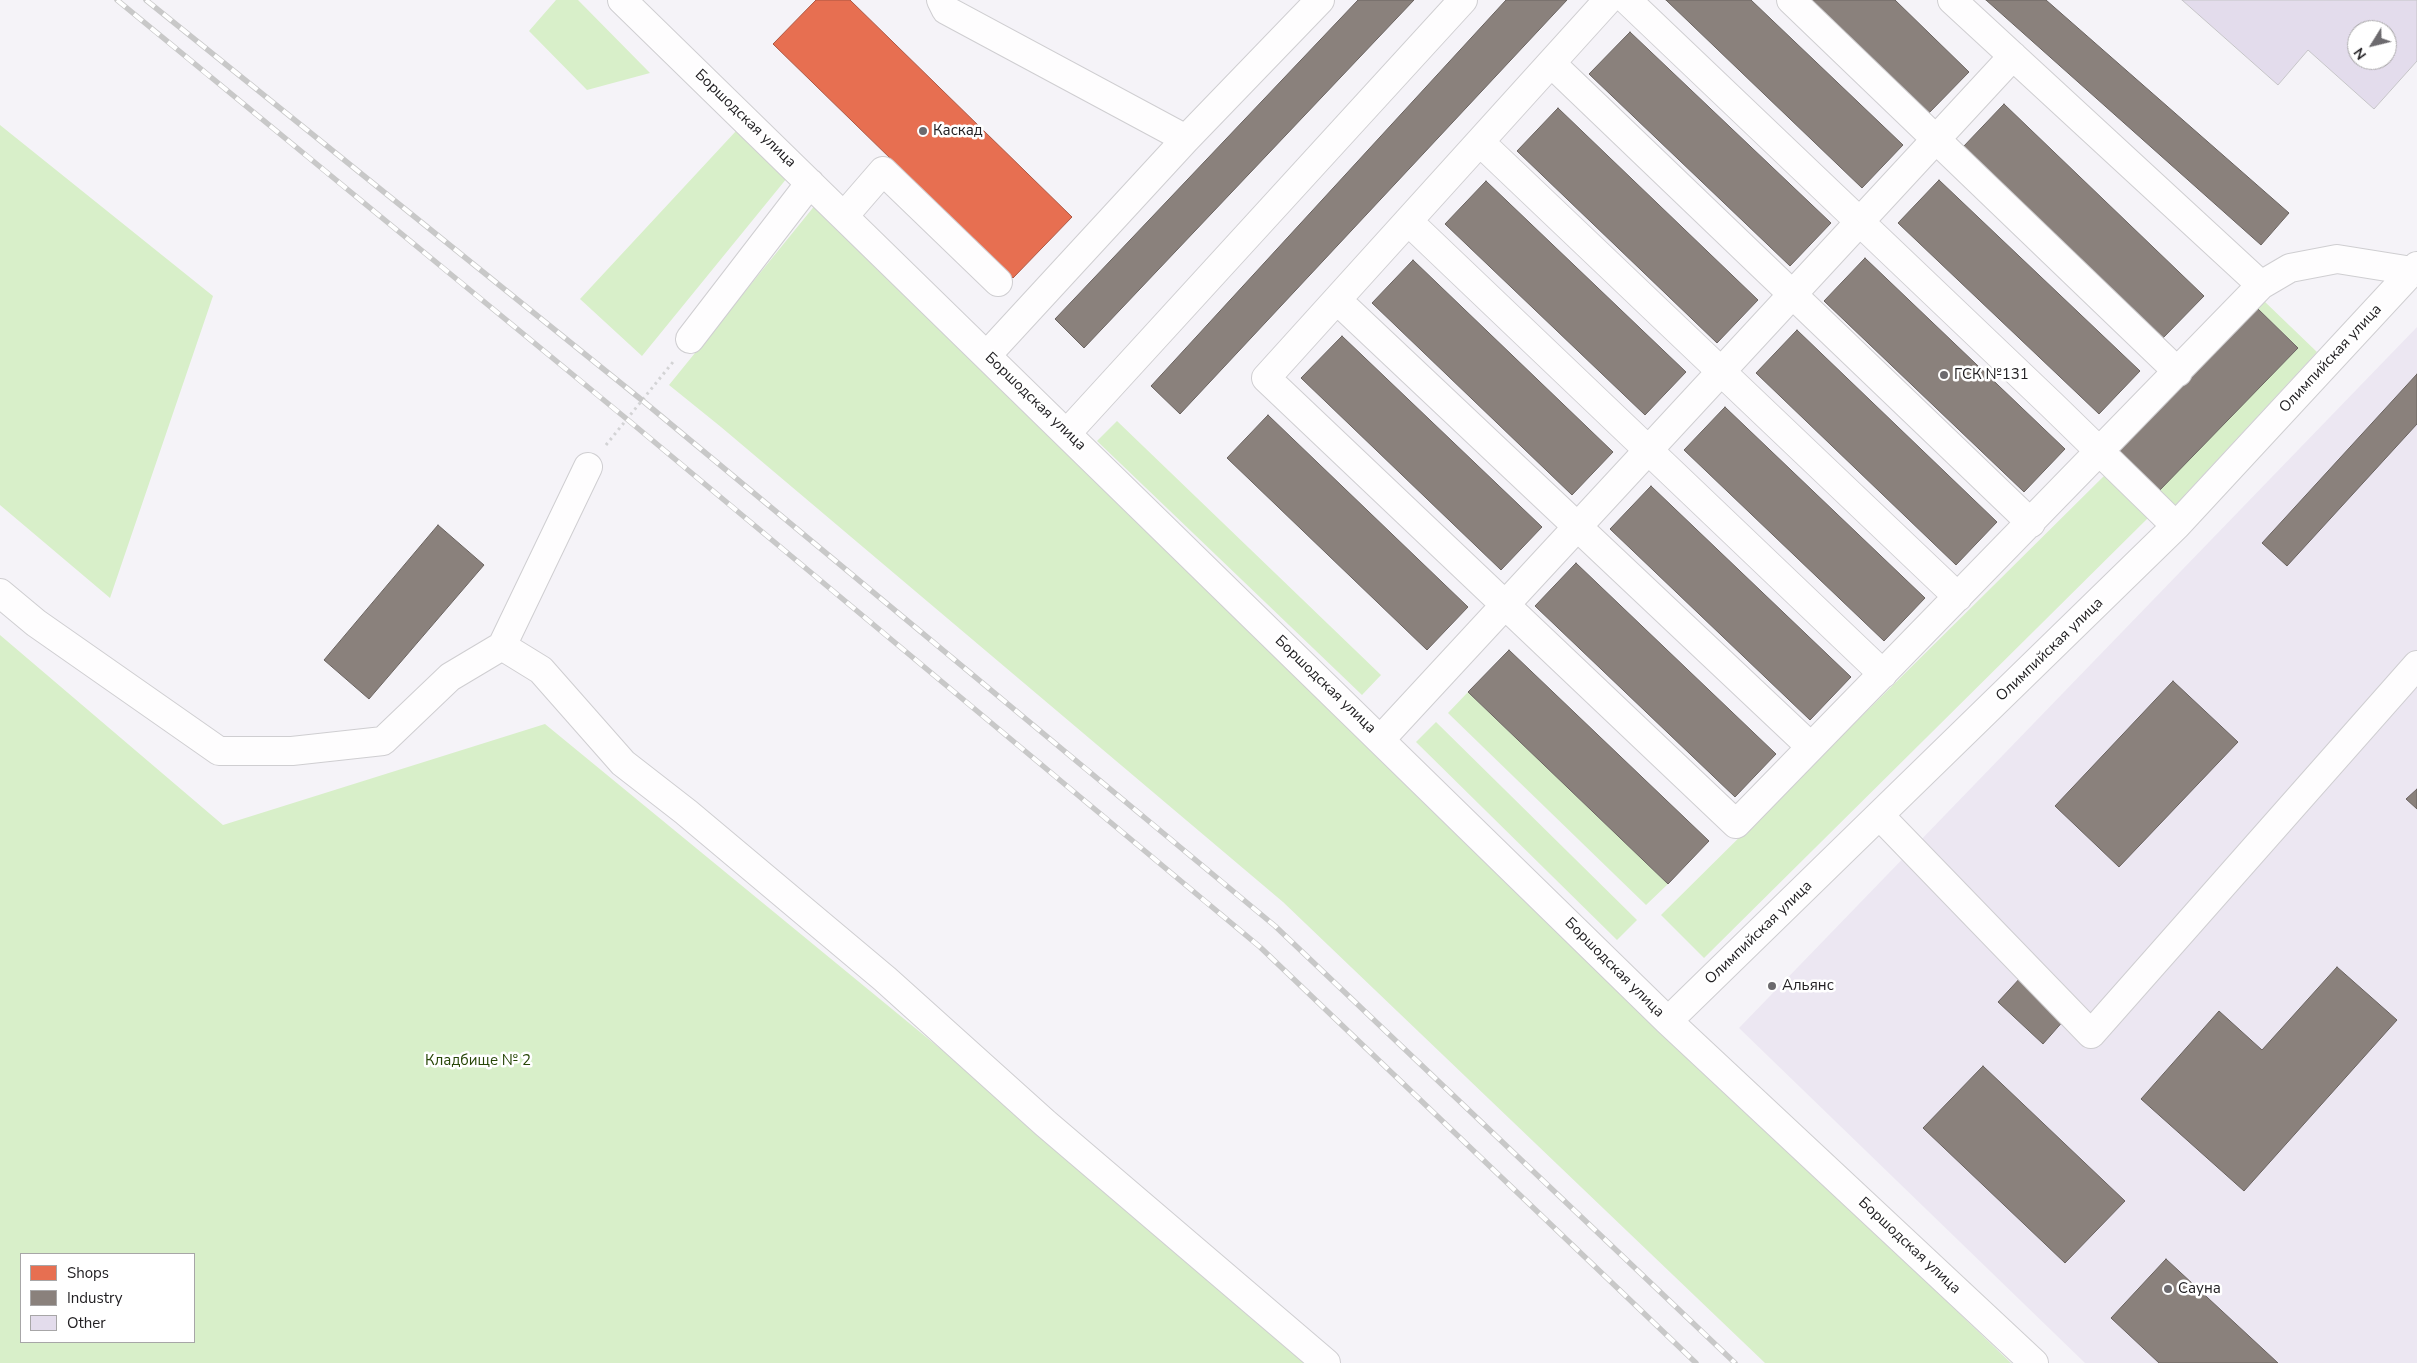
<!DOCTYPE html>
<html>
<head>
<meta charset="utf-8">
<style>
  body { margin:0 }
  #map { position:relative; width:2417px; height:1363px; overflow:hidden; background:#f5f3f8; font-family:"Nunito Sans",sans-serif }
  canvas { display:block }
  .legend { position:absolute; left:20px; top:1253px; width:175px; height:90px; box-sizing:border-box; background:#fff; border:1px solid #a7a6a7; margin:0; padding:6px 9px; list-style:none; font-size:15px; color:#222023 }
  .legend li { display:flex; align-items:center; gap:10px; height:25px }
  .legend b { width:25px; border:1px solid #a7a6a7 }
  .north { position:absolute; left:2347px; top:20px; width:50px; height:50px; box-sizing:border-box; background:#fff; border:1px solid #a7a6a7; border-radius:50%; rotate:234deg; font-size:14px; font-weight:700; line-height:20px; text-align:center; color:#222023 }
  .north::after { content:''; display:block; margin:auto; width:18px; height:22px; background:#6c6a6e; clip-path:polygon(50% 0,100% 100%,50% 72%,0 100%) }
</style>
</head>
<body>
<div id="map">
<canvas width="2417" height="1363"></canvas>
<ul class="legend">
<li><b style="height:14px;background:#e76f51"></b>Shops</li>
<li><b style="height:14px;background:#8a817c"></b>Industry</li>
<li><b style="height:14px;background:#e3dcec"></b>Other</li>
</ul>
<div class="north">N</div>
</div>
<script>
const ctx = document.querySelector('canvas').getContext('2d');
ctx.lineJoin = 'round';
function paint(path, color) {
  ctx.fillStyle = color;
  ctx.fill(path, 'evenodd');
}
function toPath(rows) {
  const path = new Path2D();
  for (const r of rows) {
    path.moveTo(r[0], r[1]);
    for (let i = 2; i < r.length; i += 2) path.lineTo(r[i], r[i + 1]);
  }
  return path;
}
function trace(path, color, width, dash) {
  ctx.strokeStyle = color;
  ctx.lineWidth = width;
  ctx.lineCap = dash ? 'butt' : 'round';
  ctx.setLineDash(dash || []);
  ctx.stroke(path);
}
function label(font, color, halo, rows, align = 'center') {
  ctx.font = font + ' "Nunito Sans",sans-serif';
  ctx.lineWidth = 5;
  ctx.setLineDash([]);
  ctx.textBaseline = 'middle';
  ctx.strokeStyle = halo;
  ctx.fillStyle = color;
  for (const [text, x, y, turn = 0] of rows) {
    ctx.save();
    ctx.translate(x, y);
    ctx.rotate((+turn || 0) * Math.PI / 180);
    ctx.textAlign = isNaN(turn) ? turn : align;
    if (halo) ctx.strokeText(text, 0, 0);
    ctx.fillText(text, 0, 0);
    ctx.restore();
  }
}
paint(toPath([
  [2417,327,2417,1363,2085,1363,1739,1028]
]), '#ece7f2');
paint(toPath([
  [556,0,578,0,650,73,587,90,529,31],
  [0,125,213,296,110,598,0,505],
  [736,131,787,178,642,356,580,299],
  [816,204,1398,775,2011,1363,1765,1363,1283,902,721,427,669,385],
  [2263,300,2317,352,2169,512,2158,491,2298,348,2256,307],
  [1117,421,1381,675,1362,695,1097,441],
  [2105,475,2148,518,1704,958,1661,915],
  [0,635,223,825,545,724,1088,1170,1315,1363,0,1363],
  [21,1254,194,1254,194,1342,21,1342],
  [1468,692,1668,884,1646,905,1448,713],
  [1436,722,1637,920,1617,940,1416,742]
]), '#d8efc9');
const shops = toPath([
  [816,0,850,0,1072,217,1013,278,773,44,816,0]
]);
paint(shops, '#e76f51');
trace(shops, '#ac5743', 1);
const industry = toPath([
  [1358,0,1414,0,1084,348,1055,319,1358,0],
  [1506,0,1567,0,1180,414,1151,386,1506,0],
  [1666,0,1751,0,1903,145,1862,188,1666,0],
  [1809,0,1895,0,1969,72,1928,114,1809,0],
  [1986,0,2046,0,2289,213,2261,245,1986,0],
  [1630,32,1831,223,1790,266,1589,74,1630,32],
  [2004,104,2204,296,2163,338,1963,147,2004,104],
  [1558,108,1758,300,1717,343,1517,151,1558,108],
  [1939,180,2140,371,2099,414,1898,223,1939,180],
  [1486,181,1686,372,1645,415,1445,224,1486,181],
  [1865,258,2065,449,2024,492,1824,301,1865,258],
  [1413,260,1613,452,1572,495,1372,303,1413,260],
  [2256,307,2298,348,2158,492,2117,451,2256,307],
  [1797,330,1997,522,1956,565,1756,373,1797,330],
  [1342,336,1542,527,1501,570,1301,378,1342,336],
  [2417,374,2417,424,2287,566,2262,543,2417,374],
  [1725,407,1925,598,1884,641,1684,450,1725,407],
  [1268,415,1468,607,1427,650,1227,458,1268,415],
  [1651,486,1851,677,1810,720,1610,529,1651,486],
  [438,525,484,565,369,699,324,660,438,525],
  [1576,563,1776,754,1735,797,1535,606,1576,563],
  [1509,650,1709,841,1668,884,1468,692,1509,650],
  [2173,681,2238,742,2119,867,2055,806,2173,681],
  [2417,789,2417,809,2406,799,2417,789],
  [2337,967,2397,1020,2244,1191,2141,1099,2219,1011,2262,1050,2337,967],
  [2022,976,2065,1019,2043,1044,1998,1002,2022,976],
  [1983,1066,2125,1201,2065,1263,1923,1128,1983,1066],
  [2166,1259,2278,1363,2159,1363,2111,1318,2166,1259]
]);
paint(industry, '#8a817c');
trace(industry, '#6b6461', 1);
const building = toPath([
  [2182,0,2417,0,2417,61,2374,109,2308,50,2278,85,2182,0],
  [2357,30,2387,30,2387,60,2357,60,2357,30]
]);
paint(building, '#e3dcec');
trace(building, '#c6c5c8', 1);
const minor = toPath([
  [622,0,1668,1021,2034,1363],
  [941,0,946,10,1186,139],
  [1608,0,1266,378,1736,824,2261,285],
  [1627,0,2052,405,2176,526],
  [1791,0,2178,372],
  [1952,0,2261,285,2290,268,2337,259,2412,271],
  [1551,63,2031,523],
  [1480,142,1958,597],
  [844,216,883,171,998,282],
  [1408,221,1883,674],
  [1337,300,1811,747],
  [690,339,810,183],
  [987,355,1186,139,1320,0],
  [1067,433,1463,0],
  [0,593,36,623,219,751,292,751,383,741,450,677,502,646,588,467],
  [502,646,541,670,623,763,686,812,885,979,1045,1123,1326,1363],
  [1381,739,2013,56],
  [1880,816,2091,1034,2417,665],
  [1668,1021,2176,526,2417,266]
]);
trace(minor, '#cfced1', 30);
trace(toPath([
  [606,445,673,362]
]), '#d3d3d5', 3, [2.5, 4]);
trace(minor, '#fefdfe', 28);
const rail = toPath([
  [117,0,628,420,1260,947,1696,1363],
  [146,0,643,401,1275,926,1735,1363]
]);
trace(rail, '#c8c8c8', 5.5);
trace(rail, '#fff', 4, [11]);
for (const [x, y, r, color] of [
  [923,131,5,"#6c6a6e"],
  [1944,375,5,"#6c6a6e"],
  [1772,986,5,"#6c6a6e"],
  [2168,1289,5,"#6c6a6e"]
]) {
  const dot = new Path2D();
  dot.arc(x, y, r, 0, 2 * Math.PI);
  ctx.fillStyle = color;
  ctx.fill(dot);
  trace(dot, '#fff', 2);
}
label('15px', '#222023', '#fff', [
  ["Боршодская улица",745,119,44],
  ["Олимпийская улица",2331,359,-47],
  ["Боршодская улица",1035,402,44],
  ["Олимпийская улица",2050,650,-44],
  ["Боршодская улица",1325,685,44],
  ["Олимпийская улица",1759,933,-44],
  ["Боршодская улица",1614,968,45],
  ["Боршодская улица",1909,1246,43]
]);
label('15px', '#222023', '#fff', [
  ["Каскад",933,131],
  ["ГСК №131",1954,375],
  ["Альянс",1782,986],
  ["Сауна",2178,1289]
], 'left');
label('15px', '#274607', '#fff', [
  ["Кладбище № 2",478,1061]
]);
</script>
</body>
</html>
